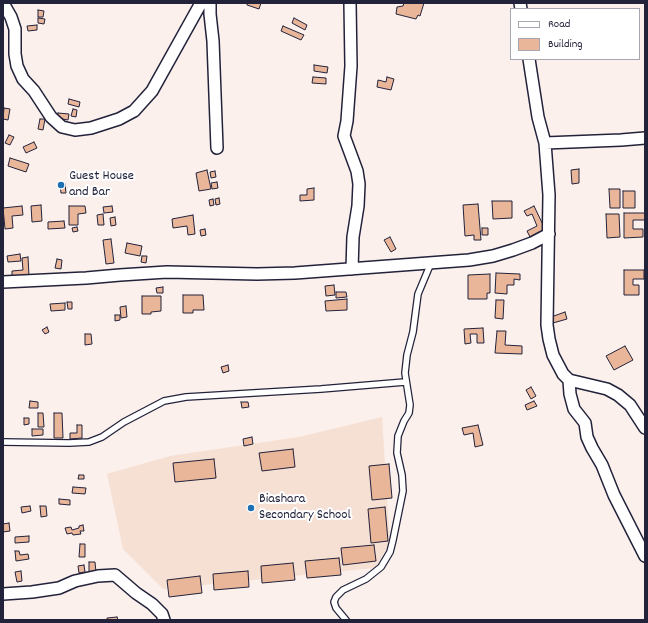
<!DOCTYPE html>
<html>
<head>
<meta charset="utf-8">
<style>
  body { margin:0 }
  #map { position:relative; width:648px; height:623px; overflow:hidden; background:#fbf0eb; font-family:Dekko,sans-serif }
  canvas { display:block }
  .frame { position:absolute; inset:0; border:4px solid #22223b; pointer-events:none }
  .legend { position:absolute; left:510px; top:8px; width:130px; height:52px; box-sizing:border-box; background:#fff; border:1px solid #a7a7b1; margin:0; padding:5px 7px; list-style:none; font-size:12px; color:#22223b }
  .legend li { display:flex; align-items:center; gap:8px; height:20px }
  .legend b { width:20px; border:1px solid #a7a7b1 }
</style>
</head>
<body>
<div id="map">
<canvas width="648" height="623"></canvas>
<div class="frame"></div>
<ul class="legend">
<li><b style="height:5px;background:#fff"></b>Road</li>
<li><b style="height:11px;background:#e9b69a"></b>Building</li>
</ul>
</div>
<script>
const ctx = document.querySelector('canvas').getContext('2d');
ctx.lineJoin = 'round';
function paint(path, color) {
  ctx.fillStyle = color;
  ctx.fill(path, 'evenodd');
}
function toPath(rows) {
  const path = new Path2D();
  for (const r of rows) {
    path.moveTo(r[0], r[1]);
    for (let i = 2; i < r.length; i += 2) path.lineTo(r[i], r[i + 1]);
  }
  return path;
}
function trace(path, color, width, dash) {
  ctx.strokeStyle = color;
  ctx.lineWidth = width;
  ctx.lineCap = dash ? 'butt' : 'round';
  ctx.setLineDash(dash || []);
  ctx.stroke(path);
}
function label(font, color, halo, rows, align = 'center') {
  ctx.font = font + ' Dekko,sans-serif';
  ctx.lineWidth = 4;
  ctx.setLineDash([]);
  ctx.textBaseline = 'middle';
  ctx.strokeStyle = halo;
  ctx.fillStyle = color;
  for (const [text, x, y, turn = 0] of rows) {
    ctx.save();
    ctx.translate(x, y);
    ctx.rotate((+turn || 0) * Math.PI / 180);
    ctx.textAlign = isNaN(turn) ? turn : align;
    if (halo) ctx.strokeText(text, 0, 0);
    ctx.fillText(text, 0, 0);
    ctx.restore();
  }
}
paint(toPath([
  [382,417,390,543,375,568,163,589,123,549,107,474,170,456,299,437]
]), '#f6dfd3');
const building = toPath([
  [247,3,261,3,259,9,247,5,247,3],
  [404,3,424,3,420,16,418,15,416,19,396,14,397,7,403,6,404,3],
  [38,10,44,11,43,17,38,17,38,10],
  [38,18,45,19,44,24,38,23,38,18],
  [294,18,307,25,305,30,292,23,294,18],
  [37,25,37,30,28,31,27,26,37,25],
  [283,26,304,35,301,40,281,31,283,26],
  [314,65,328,67,327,73,314,71,314,65],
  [313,77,326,78,326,84,312,83,313,77],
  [387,77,394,79,391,90,377,87,378,80,386,82,387,77],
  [69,99,80,102,79,107,68,104,69,99],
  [4,108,10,109,8,120,3,119,4,108],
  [73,109,77,110,76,117,71,116,73,109],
  [58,113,69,114,68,120,57,118,58,113],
  [40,119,45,119,43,130,38,129,40,119],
  [9,135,14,137,10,145,5,143,9,135],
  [34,142,37,148,26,153,23,147,34,142],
  [10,158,29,164,26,172,8,166,10,158],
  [579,169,579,183,572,184,571,170,579,169],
  [207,170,211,189,199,191,196,173,207,170],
  [215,171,216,177,211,178,210,172,215,171],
  [217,182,218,188,212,189,211,183,217,182],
  [65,184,66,193,61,193,60,185,65,184],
  [314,188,314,200,300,201,300,195,307,195,307,189,314,188],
  [609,189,620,189,620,208,610,208,609,189],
  [623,191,635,191,635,208,623,208,623,191],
  [219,198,220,204,216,205,215,199,219,198],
  [213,199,214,205,210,206,209,200,213,199],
  [492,201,512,201,512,218,493,219,492,201],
  [478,204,481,240,474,240,474,235,465,236,463,205,478,204],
  [41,205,42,221,32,222,31,206,41,205],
  [22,206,23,215,12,216,13,228,5,229,3,208,22,206],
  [69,206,85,206,86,213,78,214,78,225,69,225,69,206],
  [112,206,113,212,104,213,103,207,112,206],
  [534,206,545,229,530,237,527,231,537,226,532,214,527,216,524,211,534,206],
  [624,213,645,213,645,220,633,220,633,229,643,229,643,237,624,238,624,213],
  [103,214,104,225,98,225,97,215,103,214],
  [606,214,619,214,620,237,607,238,606,214],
  [193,215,195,234,188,235,187,226,173,228,172,219,193,215],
  [115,217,116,225,111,226,110,218,115,217],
  [64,221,65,228,48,229,48,222,64,221],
  [77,227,78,231,73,232,72,228,77,227],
  [482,228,488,228,488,235,482,235,482,228],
  [205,229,206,235,201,236,200,230,205,229],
  [390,237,396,249,391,252,384,240,390,237],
  [111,239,114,263,106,264,103,240,111,239],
  [127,243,142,246,140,256,125,253,127,243],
  [20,254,21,261,8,262,7,256,20,254],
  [142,256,147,256,146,263,141,262,142,256],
  [28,257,29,276,12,277,12,271,23,270,22,258,28,257],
  [57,259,62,260,61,269,55,268,57,259],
  [624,270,644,270,644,279,633,279,633,285,639,285,639,295,624,295,624,270],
  [496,273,520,274,520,280,514,279,514,285,507,285,507,294,495,293,496,273],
  [490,274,490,293,487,293,487,299,468,299,468,275,490,274],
  [334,285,335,295,326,296,325,286,334,285],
  [163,287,163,293,157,293,156,288,163,287],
  [336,292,346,292,347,297,336,298,336,292],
  [183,295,203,295,204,310,193,310,193,313,183,313,183,295],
  [142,296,161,296,161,311,151,312,151,314,142,314,142,296],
  [347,299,347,310,326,311,325,301,347,299],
  [496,300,504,300,503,319,495,318,496,300],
  [67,302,72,302,72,309,68,309,67,302],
  [65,303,65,310,51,311,50,304,65,303],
  [126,306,127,317,121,318,120,307,126,306],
  [565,312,567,319,553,323,551,317,565,312],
  [115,315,120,315,120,320,115,321,115,315],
  [47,327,49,332,45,334,42,330,47,327],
  [483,328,484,343,477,343,477,334,470,334,471,343,465,344,464,329,483,328],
  [497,331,506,331,505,345,522,346,522,354,495,353,497,331],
  [85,334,91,334,92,344,85,345,85,334],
  [625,346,633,360,614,370,606,356,625,346],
  [228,365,229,371,223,373,221,367,228,365],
  [531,387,536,396,531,399,526,390,531,387],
  [30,401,38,402,38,408,29,408,30,401],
  [534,401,537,406,527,410,525,405,534,401],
  [241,402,248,402,249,407,242,408,241,402],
  [38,413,43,413,44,427,38,427,38,413],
  [54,413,62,413,63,438,54,438,54,413],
  [24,418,29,418,29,424,24,425,24,418],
  [77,425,82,425,82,438,70,439,70,433,77,433,77,425],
  [478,425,483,445,475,447,473,433,464,435,462,428,478,425],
  [32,429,43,429,43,435,32,436,32,429],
  [252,437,253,444,244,446,243,439,252,437],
  [293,449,295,467,262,471,259,453,293,449],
  [214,459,216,478,175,482,173,463,214,459],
  [389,464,392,498,372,500,369,466,389,464],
  [79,475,84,475,84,479,78,479,79,475],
  [73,487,86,488,85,494,72,493,73,487],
  [59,499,70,500,70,505,59,504,59,499],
  [30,506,31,511,22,513,21,507,30,506],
  [40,506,46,506,47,516,41,517,40,506],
  [385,507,388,541,371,543,368,509,385,507],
  [9,523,10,531,3,532,3,524,9,523],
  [83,525,84,531,80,531,81,534,73,535,72,533,67,534,65,528,71,527,72,530,79,528,79,526,83,525],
  [29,536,29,542,15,543,15,537,29,536],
  [80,544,85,544,85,557,79,557,80,544],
  [374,545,376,561,343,565,341,548,374,545],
  [15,551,19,551,20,555,28,554,29,559,16,561,15,551],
  [339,558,341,575,307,578,305,561,339,558],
  [89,562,95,562,96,572,89,573,89,562],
  [293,563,295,580,262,583,261,566,293,563],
  [84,565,85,572,79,573,78,566,84,565],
  [21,571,22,581,17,582,15,572,21,571],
  [248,571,249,587,214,590,213,574,248,571],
  [200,576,202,593,169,597,167,580,200,576],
  [117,617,118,620,107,620,107,618,117,617]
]);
paint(building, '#e9b69a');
trace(building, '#22223b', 1);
const lane = toPath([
  [3,442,69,443,89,442,102,437,124,422,164,401,186,397,321,389,405,382],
  [346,620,336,608,334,602,336,597,343,590,366,579,381,567,390,552,393,540,403,491,402,475,397,453,398,436,404,421,409,413,410,405,405,373,407,355,413,332,418,294,431,263]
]);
const street = toPath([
  [3,3,11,17,15,29,15,54,17,66,23,79,34,91,51,117,62,127,75,130,91,128,119,119,134,111,152,91,201,3],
  [210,3,210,14,213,41,217,148],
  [350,3,351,66,347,121,344,136,357,171,359,184,358,206,353,237,352,269],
  [520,3,521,9],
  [529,59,538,117,545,143,549,195,547,325,549,339,553,355,563,374,569,380,607,389,618,395,630,405,645,428],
  [545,143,621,140,645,138],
  [3,282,86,278,120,275,167,272,257,274,295,273,469,260,493,256,513,250,532,243,549,234],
  [569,380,570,394,574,409,585,423,587,437,592,448,602,465,614,495,645,556],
  [3,594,32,592,59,588,75,581,98,576,115,575,136,593,152,604,162,614,164,620]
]);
trace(lane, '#22223b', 8);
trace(street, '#22223b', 14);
trace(lane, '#fff', 5.5);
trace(street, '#fff', 11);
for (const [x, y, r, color] of [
  [61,185,4,"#1f6fb2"],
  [251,508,4,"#1f6fb2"]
]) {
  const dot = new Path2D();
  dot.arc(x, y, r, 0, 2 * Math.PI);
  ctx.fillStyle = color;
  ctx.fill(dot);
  trace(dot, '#fff', 1.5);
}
label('14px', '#22223b', '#fff', [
  ["Guest House",69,177],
  ["and Bar",69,193],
  ["Biashara",259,500],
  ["Secondary School",259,516]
], 'left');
</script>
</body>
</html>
